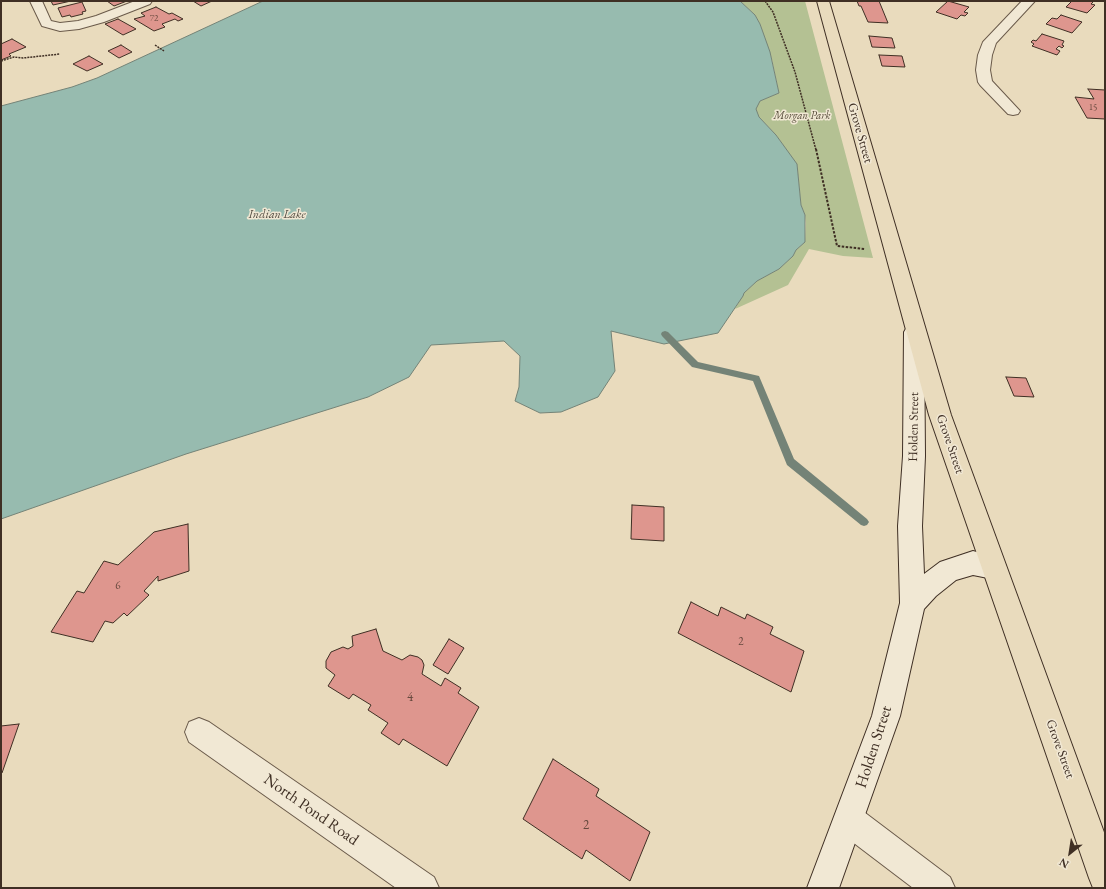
<!DOCTYPE html>
<html>
<head>
<meta charset="utf-8">
<style>
  body { margin:0 }
  #map { position:relative; width:1106px; height:889px; overflow:hidden; background:#e9dbbd; font-family:"EB Garamond",serif }
  canvas { display:block }
  .frame { position:absolute; inset:0; border:2px solid #3f2f24; pointer-events:none }
  .north { position:absolute; left:1050px; top:833px; width:40px; height:40px; -webkit-text-stroke:3px #f1e8d4; paint-order:stroke; rotate:210deg; font-size:11px; font-weight:700; line-height:16px; text-align:center; color:#3f2f24 }
  .north::after { content:''; display:block; margin:auto; width:14px; height:18px; background:#3f2f24; clip-path:polygon(50% 0,100% 100%,50% 72%,0 100%) }
</style>
</head>
<body>
<div id="map">
<canvas width="1106" height="889"></canvas>
<div class="frame"></div>
<div class="north">N</div>
</div>
<script>
const ctx = document.querySelector('canvas').getContext('2d');
ctx.lineJoin = 'round';
function paint(path, color) {
  ctx.fillStyle = color;
  ctx.fill(path, 'evenodd');
}
function toPath(rows) {
  const path = new Path2D();
  for (const r of rows) {
    path.moveTo(r[0], r[1]);
    for (let i = 2; i < r.length; i += 2) path.lineTo(r[i], r[i + 1]);
  }
  return path;
}
function trace(path, color, width, dash) {
  ctx.strokeStyle = color;
  ctx.lineWidth = width;
  ctx.lineCap = dash ? 'butt' : 'round';
  ctx.setLineDash(dash || []);
  ctx.stroke(path);
}
function label(font, color, halo, rows, align = 'center') {
  ctx.font = font + ' "EB Garamond",serif';
  ctx.lineWidth = 3;
  ctx.setLineDash([]);
  ctx.textBaseline = 'middle';
  ctx.strokeStyle = halo;
  ctx.fillStyle = color;
  for (const [text, x, y, turn = 0] of rows) {
    ctx.save();
    ctx.translate(x, y);
    ctx.rotate((+turn || 0) * Math.PI / 180);
    ctx.textAlign = isNaN(turn) ? turn : align;
    if (halo) ctx.strokeText(text, 0, 0);
    ctx.fillText(text, 0, 0);
    ctx.restore();
  }
}
paint(toPath([
  [740,1,805,1,873,258,843,256,809,249,788,285,735,309,744,293,757,281,779,269,793,256,796,250,805,242,806,223,805,215,801,205,797,165,776,135,759,117,756,111,756,106,760,101,779,93,772,60,760,24,755,15]
]), '#b4c193');
const water = toPath([
  [263,1,740,1,755,15,760,24,770,52,779,93,760,101,756,109,759,117,776,135,797,164,801,205,805,215,805,242,796,250,793,256,779,269,757,281,744,293,743,296,718,333,664,344,611,331,615,371,598,397,561,412,540,413,515,401,519,387,520,356,504,341,431,345,409,377,368,397,186,454,1,519,1,106,72,87,97,78,263,1]
]);
paint(water, '#97bbaf');
trace(water, '#748377', 1);
paint(toPath([
  [665,331,668,332,698,362,759,376,794,459,867,519,869,522,867,525,864,526,861,525,787,465,753,381,692,367,662,336,661,334,662,332,665,331]
]), '#748377');
const building = toPath([
  [51,1,71,1,53,5,51,1],
  [107,1,127,1,114,6,107,1],
  [193,1,212,1,201,6,193,1],
  [857,1,879,1,888,23,868,22,861,6,859,6,857,1],
  [948,1,969,7,964,12,968,13,965,16,961,15,957,19,936,12,948,1],
  [1072,1,1090,1,1093,2,1091,4,1095,5,1087,13,1066,7,1072,1],
  [82,2,86,11,82,12,83,14,71,17,70,15,62,17,58,8,82,2],
  [156,7,169,14,172,13,183,19,178,21,175,19,162,24,165,27,154,31,134,19,145,16,141,13,156,7],
  [1061,15,1082,22,1072,33,1046,24,1052,18,1057,19,1061,15],
  [118,19,136,29,123,35,105,24,118,19],
  [1042,34,1064,41,1062,45,1064,46,1062,48,1059,46,1056,49,1060,51,1057,55,1032,46,1034,44,1031,42,1033,40,1036,41,1042,34],
  [869,36,892,38,895,48,872,47,869,36],
  [12,39,26,47,9,54,11,56,1,60,1,44,12,39],
  [121,45,132,52,119,58,108,51,121,45],
  [879,55,902,56,905,67,882,66,879,55],
  [89,56,103,64,87,71,73,64,89,56],
  [1088,89,1105,90,1105,119,1087,118,1075,97,1094,99,1088,89],
  [1006,377,1026,378,1034,397,1014,396,1006,377],
  [632,505,664,507,664,541,631,539,632,505],
  [188,524,189,571,158,581,158,576,144,591,149,595,127,616,124,613,113,623,105,621,93,642,51,632,77,591,84,593,104,561,118,565,154,532,188,524],
  [691,602,718,616,721,607,745,619,747,614,773,627,770,634,804,651,791,692,678,633,691,602],
  [376,629,383,651,402,660,410,655,418,657,422,660,424,665,422,674,441,686,445,678,461,688,458,693,479,707,447,766,403,739,399,745,381,733,388,723,368,710,371,705,353,694,349,699,328,686,335,675,326,668,326,661,331,652,343,647,348,649,353,646,352,636,376,629],
  [449,639,464,648,448,674,433,665,449,639],
  [19,724,2,773,1,773,1,726,19,724],
  [553,759,599,789,596,796,650,832,630,881,586,850,582,859,523,819,553,759]
]);
paint(building, '#de968e');
trace(building, '#3f2f24', 1);
const street = toPath([
  [30,1,42,1,51,21,60,23,78,21,96,16,135,1,152,1,150,4,104,22,79,29,60,31,42,26,30,1],
  [1022,1,1035,1,996,43,992,55,990,70,992,81,1020,111,1018,114,1013,115,1008,114,980,85,978,82,976,70,978,55,983,42,1022,1],
  [199,718,209,722,434,877,439,888,396,888,189,742,185,732,189,722,199,718],
  [849,805,860,809,950,877,955,888,913,888,838,831,834,820,838,809,849,805]
]);
const secondary = toPath([
  [914,325,921,327,924,332,925,456,922,526,924,574,940,562,973,551,1002,559,1005,567,1002,575,993,579,973,575,956,580,936,596,924,609,900,716,839,888,807,888,872,716,900,603,898,526,903,456,904,332,907,327,914,325]
]);
const primary = toPath([
  [817,1,829,1,951,415,1105,835,1105,888,1093,888,1089,878,929,415,817,1]
]);
trace(street, '#6a5a4a', 2);
trace(secondary, '#3f2f24', 2);
trace(primary, '#3f2f24', 2);
trace(toPath([
  [765,1,773,12,795,72,816,150],
  [155,45,164,51],
  [1,61,14,57,23,58,60,54]
]), '#3f2f24', 1.5, [2, 1]);
trace(toPath([
  [816,149,837,246,865,249]
]), '#3f2f24', 2, [2.5, 1.5]);
paint(street, '#f1e8d4');
paint(secondary, '#f1e8d4');
paint(primary, '#e9dbbd');
label('9px', '#67493e', null, [
  ["72",154,19],
  ["15",1093,108]
]);
label('italic 11px', '#564c3a', '#f1e8d4', [
  ["Morgan Park",802,116]
]);
label('11px', '#67493e', null, [
  ["6",118,586],
  ["2",741,642]
]);
label('italic 12px', '#514b40', '#f1e8d4', [
  ["Indian Lake",277,215]
]);
label('13px', '#3f2f24', '#f1e8d4', [
  ["Grove Street",860,133,74],
  ["Holden Street",914,427,-89],
  ["Grove Street",950,444,71],
  ["Grove Street",1060,749,70]
]);
label('13px', '#67493e', null, [
  ["4",410,697],
  ["2",586,825]
]);
label('16px', '#3f2f24', '#f1e8d4', [
  ["Holden Street",874,747,-72],
  ["North Pond Road",311,810,35]
]);
</script>
</body>
</html>
